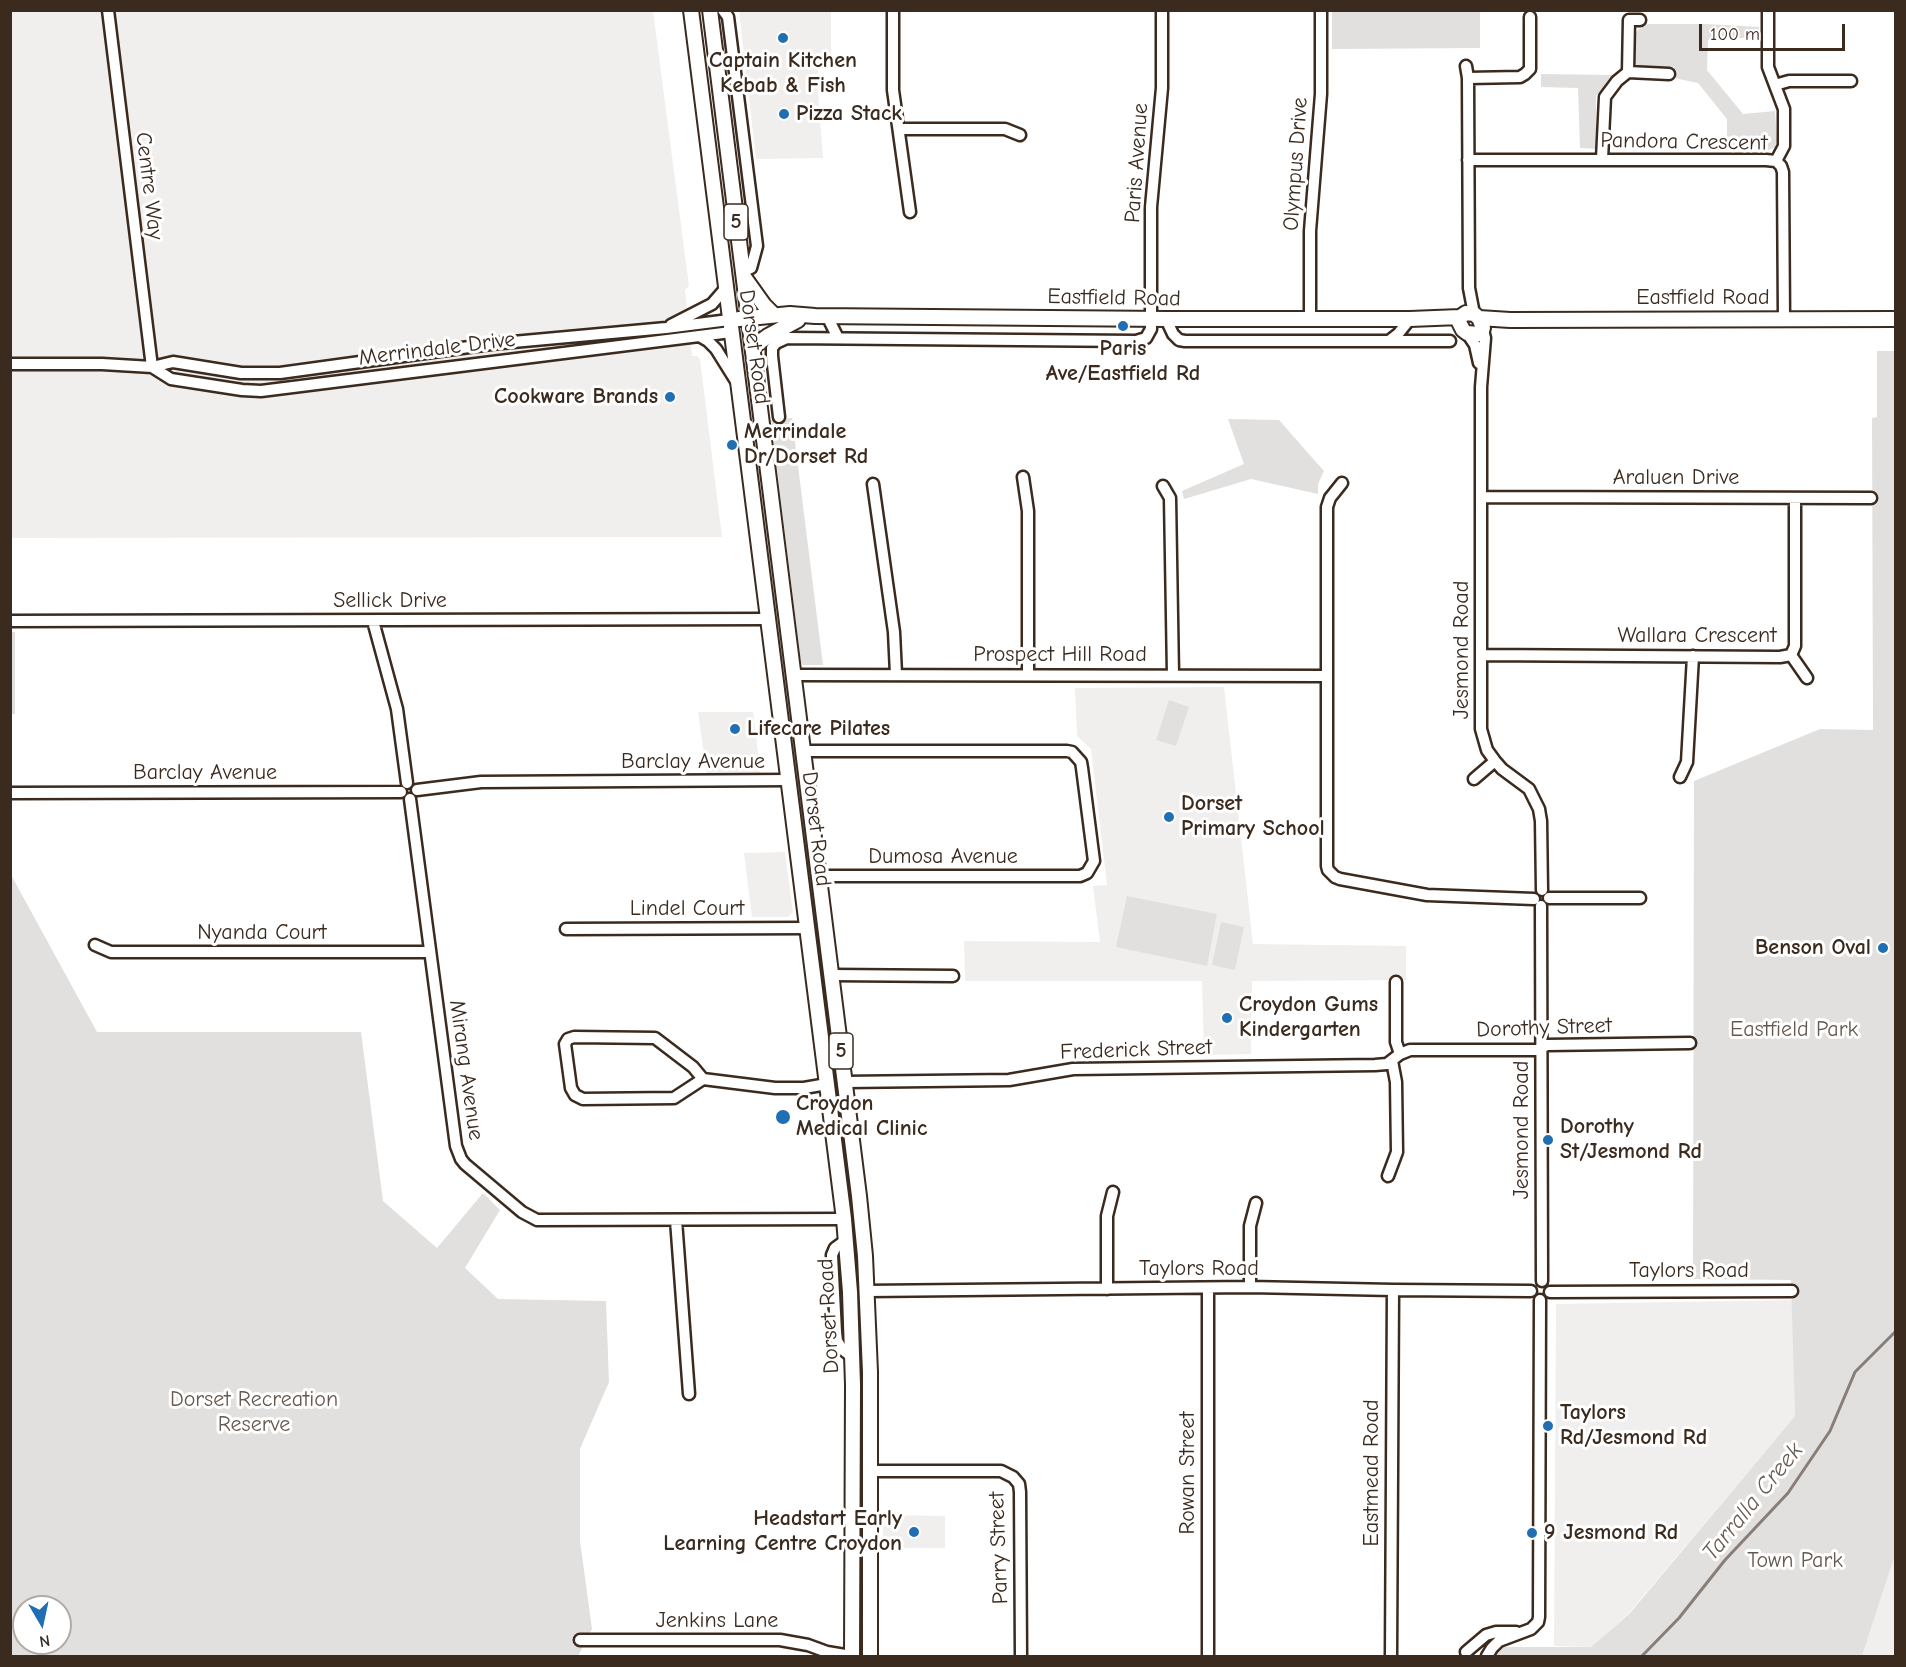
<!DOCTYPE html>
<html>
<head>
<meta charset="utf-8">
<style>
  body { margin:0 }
  #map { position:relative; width:1906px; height:1667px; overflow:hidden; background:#fff; font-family:"Comic Neue",sans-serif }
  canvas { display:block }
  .frame { position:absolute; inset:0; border:12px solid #3b2a1e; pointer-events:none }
  .north { position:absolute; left:12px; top:1595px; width:60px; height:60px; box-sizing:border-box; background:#fff; border:2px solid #b1aaa5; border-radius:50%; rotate:171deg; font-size:16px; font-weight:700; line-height:24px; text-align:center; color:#3b2a1e }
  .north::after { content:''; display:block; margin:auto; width:21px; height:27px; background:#1f6fb2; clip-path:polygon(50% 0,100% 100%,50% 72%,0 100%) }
  .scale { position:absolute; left:1699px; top:24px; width:146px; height:27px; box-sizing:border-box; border:3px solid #3b2a1e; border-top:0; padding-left:8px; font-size:18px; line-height:21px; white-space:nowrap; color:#3b2a1e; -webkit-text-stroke:4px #fff; paint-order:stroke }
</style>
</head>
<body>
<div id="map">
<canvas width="1906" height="1667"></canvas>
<div class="frame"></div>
<div class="north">N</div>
<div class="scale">100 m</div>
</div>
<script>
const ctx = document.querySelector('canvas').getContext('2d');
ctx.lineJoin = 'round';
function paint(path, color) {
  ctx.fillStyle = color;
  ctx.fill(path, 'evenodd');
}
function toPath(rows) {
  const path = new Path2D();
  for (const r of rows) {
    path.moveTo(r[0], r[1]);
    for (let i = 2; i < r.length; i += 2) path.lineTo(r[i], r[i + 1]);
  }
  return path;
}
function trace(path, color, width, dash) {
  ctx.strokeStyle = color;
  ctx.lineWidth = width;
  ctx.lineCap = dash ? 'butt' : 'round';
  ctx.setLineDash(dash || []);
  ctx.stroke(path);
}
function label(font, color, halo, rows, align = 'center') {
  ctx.font = font + ' "Comic Neue",sans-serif';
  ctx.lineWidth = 6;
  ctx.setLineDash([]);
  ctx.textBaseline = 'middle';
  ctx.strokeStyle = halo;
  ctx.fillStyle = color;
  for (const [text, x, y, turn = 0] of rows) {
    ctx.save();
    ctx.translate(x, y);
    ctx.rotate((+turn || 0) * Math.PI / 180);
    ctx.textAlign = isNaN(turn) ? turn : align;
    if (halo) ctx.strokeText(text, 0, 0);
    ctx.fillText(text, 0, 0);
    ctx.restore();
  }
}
paint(toPath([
  [10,11,653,11,689,286,685,290,692,356,697,356,700,359,722,537,11,538],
  [739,11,831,11,831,55,818,70,817,79,823,158,756,159],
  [1224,687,1253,944,1406,946,1406,980,1252,981,1251,1054,1204,1055,1202,981,965,981,964,941,1100,942,1093,886,1107,885,1091,749,1077,736,1075,688],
  [698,712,753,712,761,776,707,776],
  [785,852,793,912,788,917,752,917,744,853],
  [1793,1300,1795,1416,1629,1613,1591,1647,1554,1646,1556,1304],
  [883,1515,945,1516,945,1548,883,1548],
  [1895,1555,1895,1656,1862,1656]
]), '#f1efee');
paint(toPath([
  [1332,11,1480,11,1480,48,1332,49],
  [1646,24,1706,24,1759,27,1758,37,1708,40,1707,70,1743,114,1775,111,1777,141,1775,147,1768,150,1727,149,1727,119,1698,83,1674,78,1674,67,1640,68,1635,65,1633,52,1634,36,1638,30],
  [1541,74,1612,75,1596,96,1596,149,1580,148,1578,88,1541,87],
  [1877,351,1895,351,1895,1555,1862,1656,1492,1656,1498,1647,1591,1647,1630,1613,1795,1416,1791,1280,1693,1279,1694,781,1820,729,1873,730,1872,418,1877,417],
  [792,418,823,665,803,665,801,663,771,420],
  [1228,419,1279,420,1324,471,1318,484,1318,494,1251,479,1184,499,1182,491,1244,464],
  [10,632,15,632,15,714,11,714],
  [1169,700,1189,707,1176,746,1156,740],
  [10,873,97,1032,361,1032,383,1201,437,1248,483,1193,500,1210,465,1268,498,1299,606,1301,609,1382,580,1449,580,1541,592,1629,578,1656,11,1656],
  [24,1607,60,1607,60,1643,24,1643],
  [1127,896,1217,914,1207,966,1116,947],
  [1221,922,1244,927,1235,970,1212,965]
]), '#e2e0de');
trace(toPath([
  [1642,1656,1679,1618,1725,1560,1788,1493,1830,1431,1855,1372,1896,1331]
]), '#887e77', 3);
const minor = toPath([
  [108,10,152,367],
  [723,10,728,17,757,246,751,268,742,272],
  [893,10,893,90,910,212],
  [1768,10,1768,67,1784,109,1784,146,1776,161],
  [1466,66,1468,78,1469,288,1474,314],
  [1628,72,1669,74],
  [1468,78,1520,77,1525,74,1530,69,1530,17],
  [1775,85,1789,81,1851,81],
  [899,129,1005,129,1020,135],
  [1602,159,1605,97,1617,81,1628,72,1629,20,1640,20],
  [1468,160,1766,160,1776,161,1781,166,1783,172,1784,319],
  [827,316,838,338],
  [1166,319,1173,334,1179,340,1185,341,1389,341,1398,334,1410,319],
  [1310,319,1310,231,1321,94,1321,10],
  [671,325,712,304,725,289],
  [1483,330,1485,338,1481,387,1481,729,1487,750,1495,761,1502,769,1529,789,1539,809,1541,821,1542,890],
  [1467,333,1475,345,1479,363],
  [701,337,708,341,716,349,736,381],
  [1389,341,1450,341],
  [10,364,102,364,152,367,173,362,241,373,280,373,491,344,666,328,729,320],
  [152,367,171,379,242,390,261,391,731,332],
  [779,417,772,356,772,348,776,343,787,338,1136,341,1146,338,1151,329,1151,207,1162,88,1162,10],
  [1023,477,1028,511,1028,674],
  [1342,483,1330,498,1327,507,1327,866,1328,870,1335,877,1340,879,1427,895,1534,899],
  [873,484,894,632,896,674],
  [1163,486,1170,498,1173,675],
  [1481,497,1871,498],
  [10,621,769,619],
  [373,621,397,709,407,783],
  [1481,655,1780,657,1791,655,1795,646,1795,498],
  [1791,655,1807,678],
  [793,675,1327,676],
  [803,751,1067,751,1072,752,1081,762,1082,768,1094,861,1087,873,1080,876,818,876],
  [1680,777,1687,762,1693,656],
  [1474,779,1495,761],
  [417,790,481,782,789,780],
  [10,793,401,792],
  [410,799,456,1146,461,1159,465,1164,522,1212,537,1220,844,1219],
  [1549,898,1640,898],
  [1541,906,1542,1281],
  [566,929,808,928],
  [95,945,111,952,430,952],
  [831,975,953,976],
  [1396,982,1396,1042,1400,1054],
  [703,1079,693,1067,655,1038,574,1037,568,1039,565,1044,571,1088,575,1095,583,1099,674,1098,703,1079,775,1088,804,1088,827,1084],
  [845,1082,1009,1080,1073,1069,1375,1065,1387,1064,1400,1054,1410,1050,1537,1050,1547,1045,1690,1043],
  [1388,1176,1397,1152,1396,1082,1392,1061],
  [676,1220,689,1394],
  [846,1240,835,1248,832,1255,836,1332,837,1341,842,1349,852,1357],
  [1250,1287,1250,1226,1256,1203],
  [1107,1289,1107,1216,1113,1192],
  [867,1291,1250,1287,1393,1290,1531,1291],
  [1550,1292,1792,1291],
  [870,1471,1001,1471,1013,1477,1019,1484,1020,1492,1021,1656],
  [580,1640,780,1640,808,1645,827,1652,851,1656],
  [1466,1652,1486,1635,1496,1632,1516,1632],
  [1208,1656,1208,1289],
  [1391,1656,1393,1290],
  [1487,1656,1492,1648,1499,1641,1531,1629,1538,1622,1539,1617,1540,1300]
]);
const major = toPath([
  [691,10,844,1219,850,1292,853,1385,852,1656],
  [710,10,859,1196,865,1256,870,1372,870,1656],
  [744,277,764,305,774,315],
  [1479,318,1483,328,1481,333,1478,334,1467,333,1463,330,1459,322,1460,317,1466,313,1474,314,1479,318,1510,320,1896,319],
  [739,319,790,314,815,316,1166,319,1410,319,1460,317],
  [753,347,768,336,798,320]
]);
trace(minor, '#3b2a1e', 15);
trace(major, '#3b2a1e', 18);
trace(minor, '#fff', 10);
trace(major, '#fff', 14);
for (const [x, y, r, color] of [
  [783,38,6,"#1f6fb2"],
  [784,114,6,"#1f6fb2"],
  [1123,326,6,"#1f6fb2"],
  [670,397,6,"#1f6fb2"],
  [732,445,6,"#1f6fb2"],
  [735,729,6,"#1f6fb2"],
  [1169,817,6,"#1f6fb2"],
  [1883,948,6,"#1f6fb2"],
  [1227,1018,6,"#1f6fb2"],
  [783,1117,8,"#1f6fb2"],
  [1548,1140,6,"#1f6fb2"],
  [1548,1426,6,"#1f6fb2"],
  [914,1532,6,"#1f6fb2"],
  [1532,1533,6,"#1f6fb2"]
]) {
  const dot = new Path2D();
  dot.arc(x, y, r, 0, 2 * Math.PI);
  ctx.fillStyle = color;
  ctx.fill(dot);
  trace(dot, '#fff', 2);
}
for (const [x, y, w] of [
  [736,222,24],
  [841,1051,24]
]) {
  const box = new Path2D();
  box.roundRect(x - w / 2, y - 18, w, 36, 4.5);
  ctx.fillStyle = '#fff';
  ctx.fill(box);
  trace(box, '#3b2a1e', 1.5);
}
label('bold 21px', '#3b2a1e', null, [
  ["5",736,222],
  ["5",841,1051]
]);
label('bold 22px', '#3b2a1e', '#fff', [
  ["Captain Kitchen",783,61,"center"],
  ["Kebab & Fish",783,86,"center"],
  ["Pizza Stack",796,114],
  ["Paris",1123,349,"center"],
  ["Ave/Eastfield Rd",1123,374,"center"],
  ["Cookware Brands",658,397,"right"],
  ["Merrindale",744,432],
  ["Dr/Dorset Rd",744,457],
  ["Lifecare Pilates",747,729],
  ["Dorset",1181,804],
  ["Primary School",1181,829],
  ["Benson Oval",1871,948,"right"],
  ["Croydon Gums",1239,1005],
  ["Kindergarten",1239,1030],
  ["Croydon",796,1104],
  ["Medical Clinic",796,1129],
  ["Dorothy",1560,1127],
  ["St/Jesmond Rd",1560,1152],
  ["Taylors",1560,1413],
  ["Rd/Jesmond Rd",1560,1438],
  ["Headstart Early",902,1519,"right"],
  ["Learning Centre Croydon",902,1544,"right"],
  ["9 Jesmond Rd",1544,1533]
], 'left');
label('22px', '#3b2a1e', '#fff', [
  ["Pandora Crescent",1684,142,1],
  ["Paris Avenue",1137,163,-86],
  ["Olympus Drive",1296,164,-86],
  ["Centre Way",149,186,83],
  ["Eastfield Road",1114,298,1],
  ["Eastfield Road",1703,298],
  ["Dorset Road",754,347,82],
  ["Merrindale Drive",437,349,-7],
  ["Araluen Drive",1676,478],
  ["Sellick Drive",390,601],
  ["Wallara Crescent",1697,636],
  ["Jesmond Road",1462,650,-90],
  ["Prospect Hill Road",1060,655],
  ["Barclay Avenue",693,762],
  ["Barclay Avenue",205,773],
  ["Dorset Road",816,829,83],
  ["Dumosa Avenue",943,857],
  ["Lindel Court",687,909],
  ["Nyanda Court",262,933],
  ["Dorothy Street",1544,1028,-2],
  ["Frederick Street",1136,1050,-2],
  ["Mirang Avenue",466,1070,82],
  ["Jesmond Road",1522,1130,-90],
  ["Taylors Road",1199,1269],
  ["Taylors Road",1689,1271],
  ["Dorset Road",829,1316,-93],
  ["Rowan Street",1188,1473,-90],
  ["Eastmead Road",1372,1473,-90],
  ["Parry Street",999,1548,-92],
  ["Jenkins Lane",717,1621]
]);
label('22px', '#65584e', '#fff', [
  ["Eastfield Park",1794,1030],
  ["Dorset Recreation",254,1400],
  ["Reserve",254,1425],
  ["Town Park",1795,1561]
]);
label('italic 24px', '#685b52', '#fff', [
  ["Tarralla Creek",1753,1502,-51]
]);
</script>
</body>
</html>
